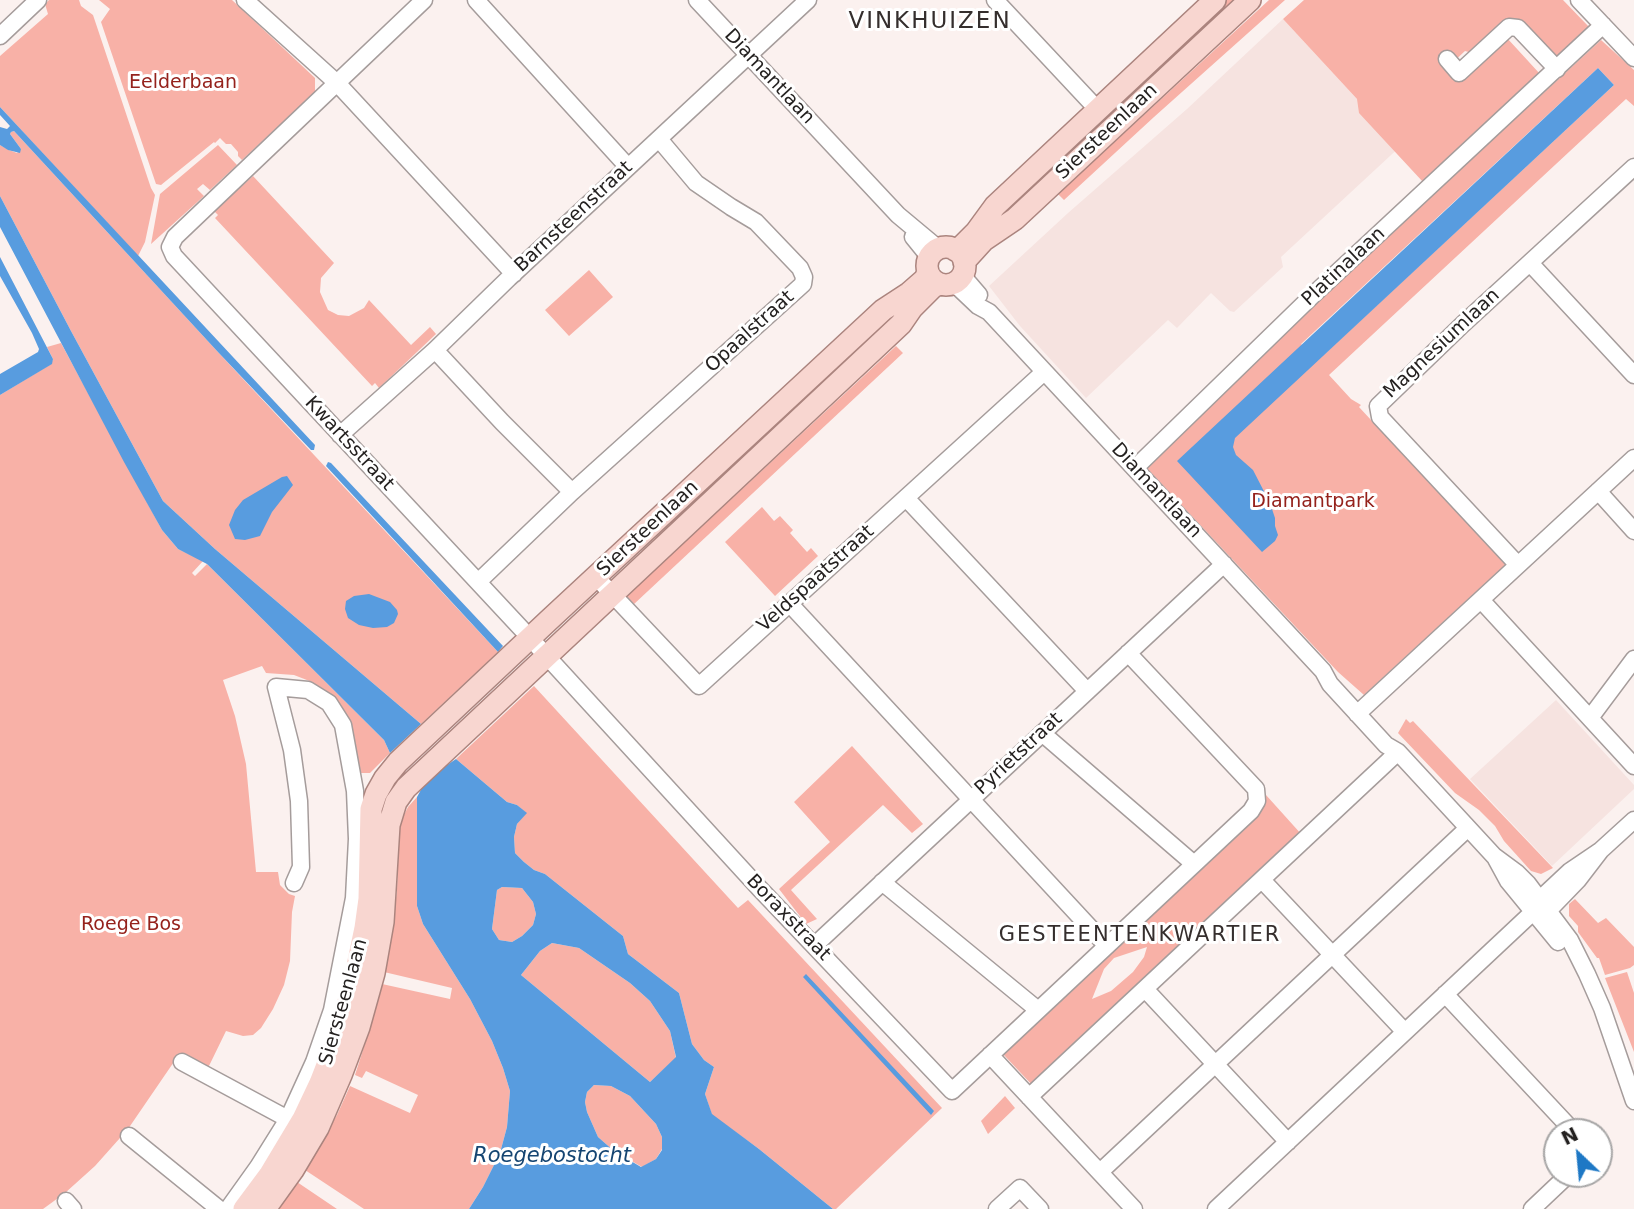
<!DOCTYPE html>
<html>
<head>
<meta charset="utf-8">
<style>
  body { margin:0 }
  #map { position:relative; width:1634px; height:1209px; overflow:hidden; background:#fbf1ef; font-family:"DejaVu Sans",sans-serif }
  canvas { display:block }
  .north { position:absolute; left:1543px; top:1118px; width:70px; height:70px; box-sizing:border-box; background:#fff; border:2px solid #a7a6a6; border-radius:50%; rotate:334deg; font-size:19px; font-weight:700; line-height:28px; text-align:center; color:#242120 }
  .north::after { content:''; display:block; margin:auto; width:24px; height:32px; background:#1e78c5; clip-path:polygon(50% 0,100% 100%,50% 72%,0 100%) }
</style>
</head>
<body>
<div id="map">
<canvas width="1634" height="1209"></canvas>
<div class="north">N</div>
</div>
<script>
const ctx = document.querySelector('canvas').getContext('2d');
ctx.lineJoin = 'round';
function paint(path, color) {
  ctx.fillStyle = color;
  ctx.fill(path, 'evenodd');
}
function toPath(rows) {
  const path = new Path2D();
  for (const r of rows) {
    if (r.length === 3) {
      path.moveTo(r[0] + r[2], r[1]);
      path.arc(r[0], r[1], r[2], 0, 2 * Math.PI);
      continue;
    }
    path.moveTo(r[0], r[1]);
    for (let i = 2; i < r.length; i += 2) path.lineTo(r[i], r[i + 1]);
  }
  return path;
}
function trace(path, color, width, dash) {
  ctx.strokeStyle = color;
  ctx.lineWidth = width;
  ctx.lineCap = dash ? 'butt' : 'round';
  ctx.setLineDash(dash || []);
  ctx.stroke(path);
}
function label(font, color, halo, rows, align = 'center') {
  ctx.font = font + ' "DejaVu Sans",sans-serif';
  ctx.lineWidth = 6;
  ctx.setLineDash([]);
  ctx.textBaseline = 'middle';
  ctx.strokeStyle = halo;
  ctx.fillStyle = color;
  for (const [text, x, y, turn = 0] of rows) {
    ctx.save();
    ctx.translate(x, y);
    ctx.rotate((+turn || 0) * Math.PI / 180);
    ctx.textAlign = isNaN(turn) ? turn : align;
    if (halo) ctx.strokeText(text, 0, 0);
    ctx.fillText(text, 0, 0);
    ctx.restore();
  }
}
paint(toPath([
  [1283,19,1357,99,1404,143,1281,257,1283,267,1234,312,1230,311,1211,293,1177,328,1168,320,1086,398,1020,326,989,286,1068,213,1187,109],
  [1556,700,1634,785,1634,789,1552,866,1470,779]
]), '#f6e3e0');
paint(toPath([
  [49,0,79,0,81,6,93,15,151,188,155,195,145,242,138,256,0,107,0,56,48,14,45,4],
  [99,0,232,0,315,78,315,92,242,160,238,156,238,152,231,144,226,144,220,138,215,143,214,142,161,185,156,184,101,22,110,9],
  [1221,0,1244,0,1009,220,984,228],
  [1269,0,1285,0,1154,117,1064,200,1058,194],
  [1304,0,1563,0,1590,28,1552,62,1513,19,1509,18,1472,53,1465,51,1449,66,1459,82,1507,38,1540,74,1423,182,1359,113,1357,99,1283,19],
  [1601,40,1634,70,1634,106,1626,99,1329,375,1351,399,1361,405,1359,407,1433,487,1437,486,1507,562,1505,565,1364,695,1338,672,1142,463],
  [1598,68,1614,85,1317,361,1301,344],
  [14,131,217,351,498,652,421,724,215,549,163,501,71,331,0,196,0,145,9,150,17,153,21,149,10,134,11,132],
  [218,145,237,165,210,190,203,184,197,189,204,196,151,244,160,194],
  [253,176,334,263,321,278,320,292,328,310,338,315,349,316,364,308,369,300,411,345,430,327,436,334,379,388,375,383,372,386,215,218,218,215,214,211],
  [589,270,613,297,569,336,545,310],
  [61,343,162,530,178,549,203,561,192,573,195,576,207,564,384,740,390,753,370,773,359,773,326,692,312,682,294,675,266,673,262,666,223,680,235,716,246,764,256,872,278,872,280,885,289,894,295,896,292,912,290,961,284,985,273,1009,261,1028,253,1035,243,1036,226,1031,208,1068,180,1053,128,1129,95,1166,65,1193,43,1209,0,1209,0,395,51,364,53,359,47,347],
  [896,346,903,353,633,605,626,597],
  [762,507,774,521,780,516,793,530,790,533,807,552,811,548,818,556,775,596,725,542],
  [534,686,738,908,748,900,942,1108,836,1209,833,1209,759,1149,712,1115,705,1094,714,1067,704,1060,692,1044,679,993,628,954,623,936,545,874,534,870,524,862,515,853,514,837,517,824,526,813,517,805,507,802,456,759],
  [1406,719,1410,723,1413,721,1553,868,1541,874,1531,871,1504,841,1495,826,1479,810,1455,793,1398,733],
  [852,746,923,824,912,833,883,805,791,890,817,919,806,924,779,889,830,842,794,802],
  [1266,795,1302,835,1034,1087,1002,1053,1255,817,1263,808,1266,801],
  [1147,947,1144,957,1133,972,1111,991,1092,999,1104,969,1114,958],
  [417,797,417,906,423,924,470,999,492,1041,503,1068,510,1091,507,1127,500,1153,483,1187,469,1209,364,1209,305,1170,337,1115,350,1086,410,1113,418,1095,366,1071,362,1078,355,1075,371,1025,382,984,450,999,452,988,384,972,394,917,397,889,399,825,408,807],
  [502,887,522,888,533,902,536,914,533,925,522,936,512,942,499,940,492,929,497,890],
  [1575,899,1598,923,1606,918,1634,947,1634,965,1630,968,1605,975,1599,958,1597,958,1578,932,1578,926,1569,916,1569,904],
  [552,943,579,948,630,983,650,1001,670,1031,676,1058,650,1082,521,975,540,951],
  [1627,972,1634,993,1634,1052,1605,978],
  [594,1085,611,1086,630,1096,656,1124,662,1137,662,1149,656,1159,642,1167,614,1151,598,1137,587,1112,585,1102,587,1092],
  [1005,1096,1015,1108,988,1134,981,1121],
  [297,1182,337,1209,279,1209]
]), '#f8b1a7');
paint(toPath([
  [1598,68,1614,85,1235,438,1233,447,1236,455,1253,470,1270,503,1275,518,1275,526,1278,535,1275,541,1262,552,1177,461],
  [0,107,315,445,314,450,311,450,217,351,14,131,11,132,10,134,21,149,20,153,8,150,0,145,0,127,7,129,10,126,0,115],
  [0,196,71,331,163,501,215,549,421,724,390,753,384,740,207,564,178,549,162,530,124,462,0,227],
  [0,257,53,359,52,364,0,395,0,374,38,352,39,349,32,333,0,276],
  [328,462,331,463,503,646,498,652,326,466],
  [287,476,293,485,272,512,260,536,245,540,235,539,229,525,235,510,243,500,282,477],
  [369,594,390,602,397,610,398,614,394,623,387,627,373,628,359,625,348,618,345,609,346,601,354,596],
  [456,759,507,802,517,805,527,813,517,824,514,837,515,853,524,862,534,870,545,874,623,936,628,954,679,993,692,1044,704,1060,714,1067,705,1094,712,1114,759,1149,833,1209,469,1209,483,1187,500,1153,507,1127,510,1091,503,1068,492,1041,470,999,423,924,417,906,417,797,423,786,444,767],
  [502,887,522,888,533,902,536,914,533,925,522,936,512,942,499,940,492,929,497,890],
  [552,943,579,948,630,983,650,1001,670,1031,676,1057,650,1082,521,975,540,951],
  [594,1085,611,1086,630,1096,656,1124,662,1137,662,1150,656,1159,641,1167,614,1151,598,1137,587,1112,585,1102,587,1092],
  [806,974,934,1111,931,1115,803,977]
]), '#589cdf');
const minor = toPath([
  [245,0,337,83,514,274],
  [424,0,175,237,170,247,174,256,531,639,760,889,952,1091,1251,811,1257,801,1256,789,1128,653],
  [476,0,628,167],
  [697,0,898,215,934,245,941,248],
  [995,0,1098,110],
  [1579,0,1634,58],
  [0,36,38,0],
  [1447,59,1459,73,1509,27,1518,28,1557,69],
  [913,237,926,253,929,259],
  [1530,263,1634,375],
  [963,274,967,281,979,295],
  [951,284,959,288,978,306,989,312,1323,671,1330,684,1386,745,1398,752,1494,856,1517,873,1528,884,1570,940,1587,974,1602,1008,1634,1101],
  [435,350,502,422,572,492],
  [340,435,435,350,509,278,808,0],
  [1135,468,1313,295,1603,25],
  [1598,491,1634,531],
  [906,498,1087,691],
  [1518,565,1380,417,1378,406,1463,324,1634,167],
  [596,577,699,686,1044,372],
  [478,582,572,492,803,284,804,277,800,268,756,222,731,207,696,183,659,139],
  [1481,600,1634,766],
  [789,603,1107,946],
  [1357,714,1634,458],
  [1590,718,1634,659],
  [1042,733,1194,864],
  [1496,859,1508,881,1558,942],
  [1262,880,1405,1032],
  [882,882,1038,1010],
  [1539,911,1548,911,1578,880,1601,850,1634,820],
  [815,945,1224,564],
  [1145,989,1288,1142],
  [1445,994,1574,1132],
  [990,1055,1134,1209],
  [182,1062,288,1119],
  [1029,1097,1398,752],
  [129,1136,219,1209],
  [1100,1172,1468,828],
  [66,1201,73,1209],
  [228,1209,258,1167,288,1119,314,1062,332,1010,354,898,357,839,355,791,343,725,329,703,308,690,276,687,292,750,299,801,301,867,294,883],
  [997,1209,1020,1188,1040,1209],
  [1216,1209,1533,912,1539,900,1570,871,1601,850],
  [1532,1209,1569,1174]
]);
const major = toPath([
  [946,266,19],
  [955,250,961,247,976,232,995,206,1215,0],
  [964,262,984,240,1015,219,1250,0],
  [244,1209,270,1174,303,1119,320,1083,336,1042,353,985,365,928,369,899,371,809,376,794,385,778,398,762,549,620,883,310,909,293,925,279,928,272],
  [265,1209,293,1170,318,1128,341,1075,359,1027,374,973,383,922,389,825,396,802,406,788,901,324,912,308,933,287,939,284]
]);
trace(minor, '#a59c9b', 19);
trace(major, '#ab847e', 24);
trace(minor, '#fff', 16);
trace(major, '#f8d6d0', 21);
label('19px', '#242120', '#fff', [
  ["Diamantlaan",769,77,47],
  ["Siersteenlaan",1107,132,-43],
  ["Barnsteenstraat",574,217,-43],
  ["Platinalaan",1344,267,-43],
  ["Opaalstraat",750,332,-42],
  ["Magnesiumlaan",1442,344,-43],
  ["Kwartsstraat",349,444,47],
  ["Diamantlaan",1156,491,47],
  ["Siersteenlaan",648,529,-43],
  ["Veldspaatstraat",816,579,-42],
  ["Pyrietstraat",1019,754,-43],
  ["Boraxstraat",788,918,46],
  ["Siersteenlaan",344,1002,-74]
]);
label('19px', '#95221c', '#fff', [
  ["Eelderbaan",183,83],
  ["Diamantpark",1313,502],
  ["Roege Bos",131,925]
]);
ctx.letterSpacing = '2px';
label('21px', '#352e2d', '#fff', [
  ["GESTEENTENKWARTIER",1140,936]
]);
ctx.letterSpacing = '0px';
label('italic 21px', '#154572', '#fff', [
  ["Roegebostocht",552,1157]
]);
ctx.letterSpacing = '2px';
label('23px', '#352e2d', '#fff', [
  ["VINKHUIZEN",930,22]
]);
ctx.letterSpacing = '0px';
</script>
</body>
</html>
